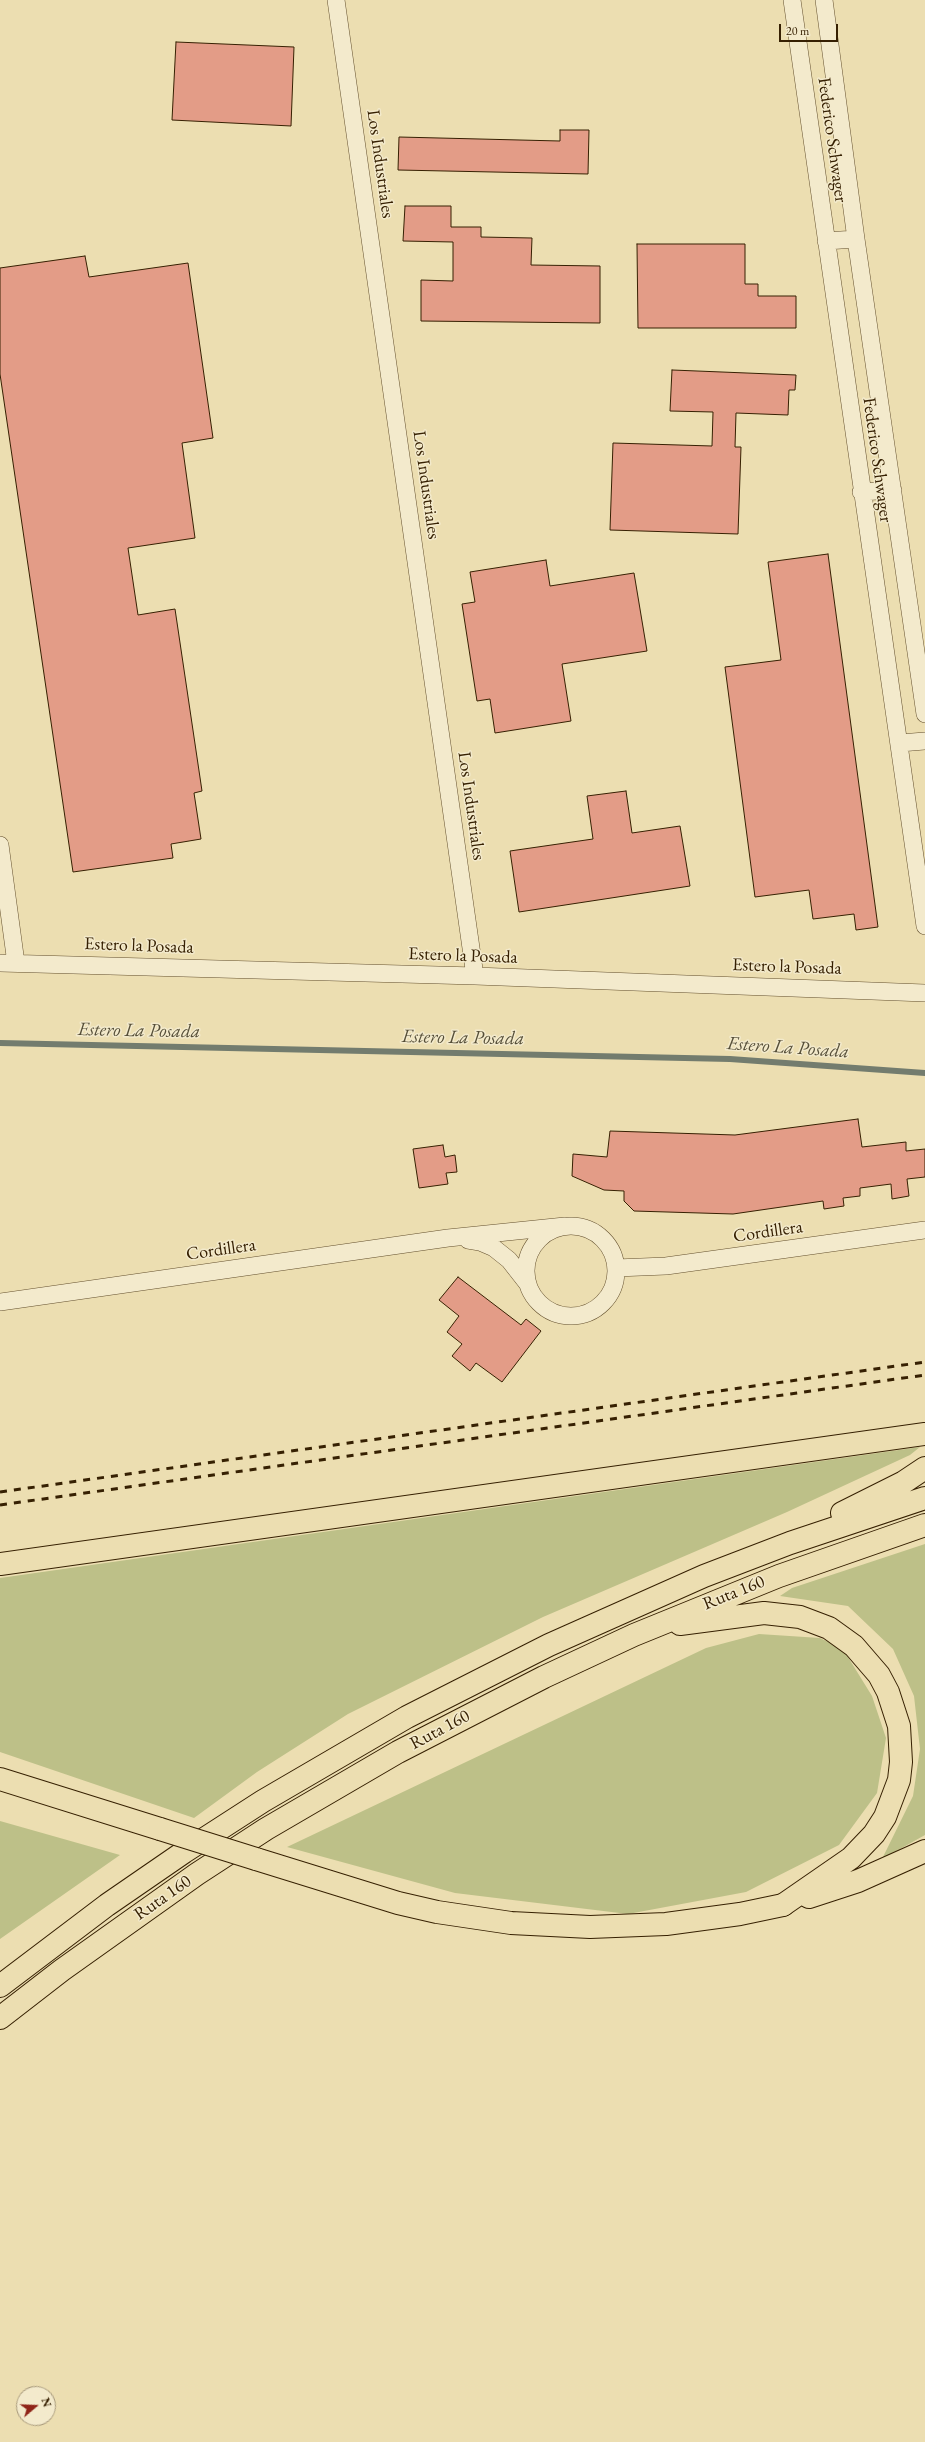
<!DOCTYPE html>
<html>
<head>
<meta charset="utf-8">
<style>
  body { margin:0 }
  #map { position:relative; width:925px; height:2442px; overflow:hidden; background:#ecdeb1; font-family:"EB Garamond",serif }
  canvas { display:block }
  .north { position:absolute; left:16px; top:2386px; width:40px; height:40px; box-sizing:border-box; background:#f3eacc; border:1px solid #a7997b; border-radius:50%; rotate:71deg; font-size:11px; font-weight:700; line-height:16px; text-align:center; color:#362002 }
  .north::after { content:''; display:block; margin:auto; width:14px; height:18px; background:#8f2418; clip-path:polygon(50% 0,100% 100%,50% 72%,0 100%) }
  .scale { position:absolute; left:779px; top:24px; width:59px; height:18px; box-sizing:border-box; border:2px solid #362002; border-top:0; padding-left:5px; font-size:12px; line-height:14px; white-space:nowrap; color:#362002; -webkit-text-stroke:3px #f3eacc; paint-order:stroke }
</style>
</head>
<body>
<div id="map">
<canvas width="925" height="2442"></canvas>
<div class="north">N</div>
<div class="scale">20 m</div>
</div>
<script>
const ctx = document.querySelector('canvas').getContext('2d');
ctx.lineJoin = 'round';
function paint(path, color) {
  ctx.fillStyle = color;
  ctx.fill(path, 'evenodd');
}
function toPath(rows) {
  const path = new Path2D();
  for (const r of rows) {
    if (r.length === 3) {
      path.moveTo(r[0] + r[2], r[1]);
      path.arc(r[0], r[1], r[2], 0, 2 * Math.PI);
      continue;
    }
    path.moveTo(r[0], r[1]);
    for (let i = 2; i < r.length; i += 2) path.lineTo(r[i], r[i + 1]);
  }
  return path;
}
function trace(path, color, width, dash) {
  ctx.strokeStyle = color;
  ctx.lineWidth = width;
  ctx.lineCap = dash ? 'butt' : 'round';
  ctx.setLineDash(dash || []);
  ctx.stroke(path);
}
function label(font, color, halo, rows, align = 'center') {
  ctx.font = font + ' "EB Garamond",serif';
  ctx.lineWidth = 3;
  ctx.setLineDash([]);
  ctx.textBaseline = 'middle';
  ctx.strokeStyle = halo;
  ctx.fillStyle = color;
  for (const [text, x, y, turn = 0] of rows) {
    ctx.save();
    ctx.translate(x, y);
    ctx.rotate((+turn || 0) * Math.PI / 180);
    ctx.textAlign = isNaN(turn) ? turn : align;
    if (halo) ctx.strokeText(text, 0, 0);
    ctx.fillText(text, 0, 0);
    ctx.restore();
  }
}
paint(toPath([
  [920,1447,910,1455,787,1512,543,1617,348,1714,257,1772,194,1818,0,1752,0,1578],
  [925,1544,925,1835,882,1859,913,1796,920,1749,914,1696,893,1649,848,1606,780,1596,792,1588],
  [759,1634,820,1638,843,1649,872,1696,886,1738,877,1793,839,1845,746,1892,628,1914,455,1893,287,1847,706,1648],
  [0,1821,120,1855,0,1939]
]), '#bdc088');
trace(toPath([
  [0,1043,730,1059,925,1073]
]), '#737c6e', 6);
const building = toPath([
  [176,42,294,47,291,126,172,120,176,42],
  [560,130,589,130,588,174,398,170,399,137,560,141,560,130],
  [405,206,451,206,451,227,481,227,481,237,532,238,531,265,600,266,600,323,421,321,421,280,453,281,453,242,403,241,405,206],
  [637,244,745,244,745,284,758,284,758,296,796,296,796,328,638,328,637,244],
  [85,256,89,277,188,263,213,438,182,443,195,538,128,548,138,615,175,609,202,791,194,793,201,839,171,844,173,858,73,872,0,374,0,268,85,256],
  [672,370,796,375,795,390,789,390,788,415,736,413,735,447,741,447,738,534,610,530,613,443,712,446,713,412,670,411,672,370],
  [828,554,878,927,856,930,854,914,813,919,809,890,755,897,725,667,781,660,768,562,828,554],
  [546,560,550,586,634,573,647,651,562,664,571,721,495,733,490,699,477,701,462,604,475,602,470,572,546,560],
  [626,791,632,833,680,826,690,886,519,912,510,851,593,839,587,796,626,791],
  [858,1119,862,1147,906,1142,906,1151,925,1149,925,1177,907,1179,909,1196,892,1199,891,1184,860,1188,860,1196,843,1198,844,1206,824,1209,823,1201,733,1214,634,1211,624,1201,624,1191,604,1190,572,1176,573,1154,607,1157,610,1131,735,1135,858,1119],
  [443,1145,445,1157,455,1155,457,1172,446,1173,448,1184,419,1188,413,1149,443,1145],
  [458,1277,521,1325,526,1319,541,1331,502,1382,476,1363,470,1371,452,1356,462,1344,447,1332,459,1316,439,1300,458,1277]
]);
paint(building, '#e39c87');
trace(building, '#362002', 1);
const minor = toPath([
  [336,0,475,976],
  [792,0,925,926],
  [824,0,856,239,925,714],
  [826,241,856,239],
  [861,492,893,490],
  [900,743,925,741],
  [0,845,16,963],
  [0,963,475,976,925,993],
  [571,1271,45],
  [468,1240,480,1242,494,1248,509,1260,527,1283],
  [616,1268,666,1266,925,1230],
  [0,1302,448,1238,565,1226]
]);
const primary = toPath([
  [0,1564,925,1434],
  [0,1779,160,1829],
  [256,1859,398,1903,437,1912,511,1923,590,1927,666,1924,740,1914,783,1905]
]);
const motorway = toPath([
  [842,1513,904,1482,925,1468],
  [680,1624,764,1613,800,1617,829,1628,854,1646,879,1675,888,1692,899,1726,901,1762,899,1780,885,1817,874,1834,851,1858,783,1905],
  [809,1897,858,1881,925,1851],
  [0,1986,107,1905,184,1852,263,1801,407,1717,549,1645,704,1576,790,1543,925,1498],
  [0,2018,62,1970,197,1874,266,1829,398,1752,544,1677,634,1635,779,1576,925,1525]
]);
trace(minor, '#64502e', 18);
trace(primary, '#362002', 24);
trace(motorway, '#362002', 24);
trace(minor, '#f3eacc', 17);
trace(primary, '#ecdeb1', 22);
trace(motorway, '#ecdeb1', 22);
trace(toPath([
  [0,1492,925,1362],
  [0,1505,925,1375]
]), '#362002', 3, [7, 7]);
const primaryBridge = toPath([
  [160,1829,256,1859]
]);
trace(primaryBridge, '#362002', 24, []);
trace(primaryBridge, '#ecdeb1', 22);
label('18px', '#362002', '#f3eacc', [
  ["Federico Schwager",832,140,82],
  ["Los Industriales",380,164,82],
  ["Federico Schwager",877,460,82],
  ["Los Industriales",426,485,82],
  ["Los Industriales",471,806,82],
  ["Estero la Posada",139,946,2],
  ["Estero la Posada",463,956,2],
  ["Estero la Posada",787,967,2],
  ["Cordillera",768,1232,-8],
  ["Cordillera",221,1250,-8],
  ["Ruta 160",734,1593,-22],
  ["Ruta 160",440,1730,-28],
  ["Ruta 160",163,1898,-35]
]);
label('italic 19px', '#554e38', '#f3eacc', [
  ["Estero La Posada",139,1031,1],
  ["Estero La Posada",463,1038,1],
  ["Estero La Posada",788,1048,4]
]);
</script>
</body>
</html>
